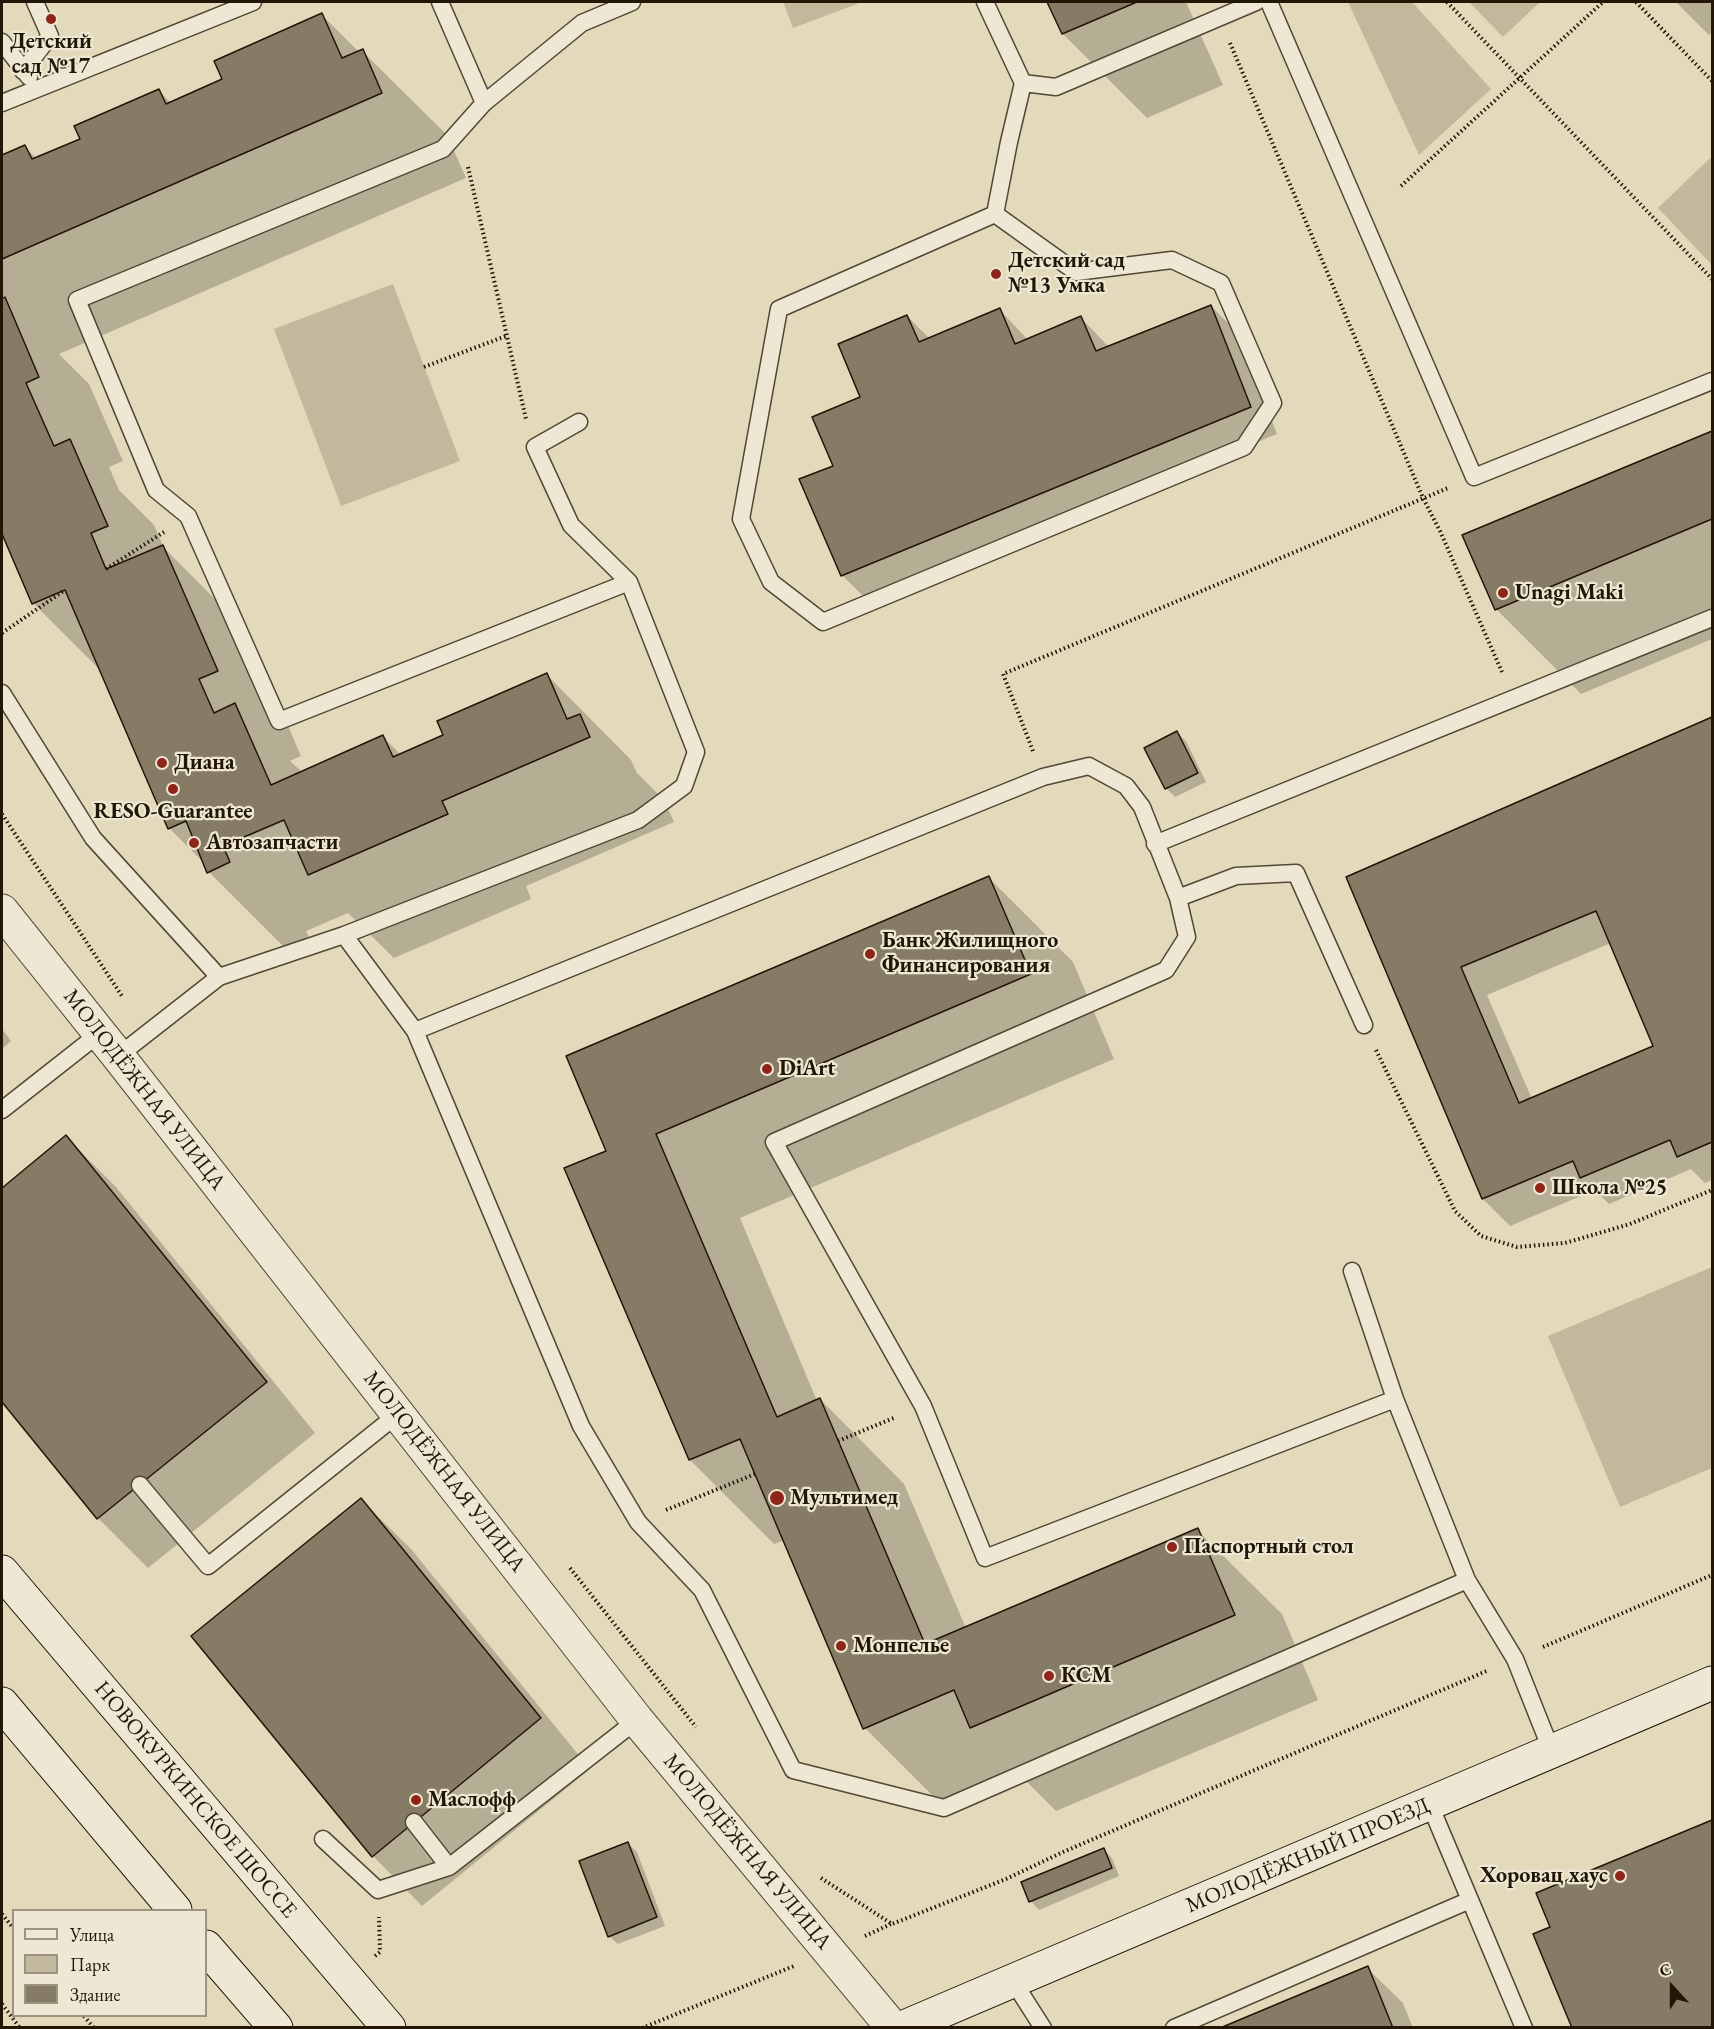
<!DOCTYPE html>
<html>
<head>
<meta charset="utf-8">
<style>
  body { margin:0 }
  #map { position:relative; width:1714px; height:2029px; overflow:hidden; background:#e3dabb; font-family:"EB Garamond",serif }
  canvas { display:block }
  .frame { position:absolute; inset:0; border:3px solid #221607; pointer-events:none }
  .legend { position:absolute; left:12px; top:1909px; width:195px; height:108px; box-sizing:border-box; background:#ede7d3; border:2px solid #9c9381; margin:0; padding:8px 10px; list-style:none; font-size:18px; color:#221607 }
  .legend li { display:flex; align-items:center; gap:12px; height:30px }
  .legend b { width:30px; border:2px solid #9c9381 }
  .north { position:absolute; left:1642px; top:1957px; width:60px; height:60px; -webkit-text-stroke:4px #ede7d3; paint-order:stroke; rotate:339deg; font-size:16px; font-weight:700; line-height:24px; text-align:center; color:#221607 }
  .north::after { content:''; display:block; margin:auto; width:21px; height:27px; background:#221607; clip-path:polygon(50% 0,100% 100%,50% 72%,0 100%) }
</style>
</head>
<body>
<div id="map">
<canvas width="1714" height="2029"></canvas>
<div class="frame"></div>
<ul class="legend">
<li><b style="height:8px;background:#ede7d3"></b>Улица</li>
<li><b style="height:16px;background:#c2b99c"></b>Парк</li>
<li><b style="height:16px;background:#867c65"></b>Здание</li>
</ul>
<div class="north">С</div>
</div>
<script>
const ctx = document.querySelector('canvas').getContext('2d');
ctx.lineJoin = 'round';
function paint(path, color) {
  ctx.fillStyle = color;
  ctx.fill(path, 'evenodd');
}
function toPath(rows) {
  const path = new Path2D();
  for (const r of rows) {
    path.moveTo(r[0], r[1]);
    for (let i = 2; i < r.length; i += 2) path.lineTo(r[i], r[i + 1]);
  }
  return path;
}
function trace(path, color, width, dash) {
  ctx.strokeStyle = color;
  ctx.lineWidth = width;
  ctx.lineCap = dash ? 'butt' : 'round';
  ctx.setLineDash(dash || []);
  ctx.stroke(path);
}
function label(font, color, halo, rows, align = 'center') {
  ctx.font = font + ' "EB Garamond",serif';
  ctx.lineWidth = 4.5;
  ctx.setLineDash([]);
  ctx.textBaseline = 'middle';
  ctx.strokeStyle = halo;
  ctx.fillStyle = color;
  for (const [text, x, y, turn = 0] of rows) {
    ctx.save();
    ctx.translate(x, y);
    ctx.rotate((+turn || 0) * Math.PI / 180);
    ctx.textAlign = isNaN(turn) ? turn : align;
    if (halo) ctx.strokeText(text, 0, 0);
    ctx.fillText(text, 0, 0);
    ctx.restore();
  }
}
paint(toPath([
  [783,2,862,2,793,28],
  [1348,2,1412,2,1491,89,1419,155],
  [1469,2,1540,2,1503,37],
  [1710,158,1712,160,1712,265,1658,208],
  [393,284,460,461,341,506,274,329],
  [1712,1267,1712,1468,1620,1507,1548,1336]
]), '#c2b99c');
paint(toPath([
  [1049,2,1186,2,1223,85,1147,118,1063,34],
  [1676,2,1712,2,1712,32,1709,35],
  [322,15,359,52,362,51,447,135,466,178,59,354,89,384,123,461,109,467,119,490,154,525,164,548,247,631,301,756,290,761,302,772,383,737,401,755,445,736,547,675,631,760,637,773,664,800,674,822,526,886,531,899,394,958,348,913,306,931,313,947,293,956,209,872,205,864,169,828,102,672,33,603,2,530,2,157,25,147,37,159,82,140,159,91,171,103,224,80],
  [1211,306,1238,333,1277,434,869,602,842,575,835,467,862,397,907,316,930,339,1000,310,1028,340,1081,318,1109,347],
  [1712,432,1712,639,1581,694,1496,609,1464,535],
  [1712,719,1712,1180,1705,1183,1691,1169,1609,1204,1595,1190,1510,1226,1483,1199,1348,878],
  [1611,943,1655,1047,1532,1099,1487,995],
  [1177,733,1186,741,1206,782,1175,797,1166,788],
  [989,878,1073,962,1114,1059,740,1218,817,1401,820,1399,904,1484,966,1628,1197,1530,1282,1614,1318,1700,1056,1811,1025,1780,949,1812,865,1728,785,1540,774,1544,690,1460,608,1151],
  [2,1029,11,1041,2,1049],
  [66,1137,116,1187,315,1433,148,1568,98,1518,2,1399,2,1190],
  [361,1500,411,1549,590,1769,422,1906,373,1856,193,1636],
  [1712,1822,1712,2028,1573,2028,1552,1928,1538,1893],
  [628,1843,637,1852,665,1926,618,1944,609,1936],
  [1103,1849,1112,1858,1119,1876,1039,1910,1031,1901,1023,1883],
  [1367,1968,1403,2003,1413,2028,1224,2028]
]), '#0003');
const building = toPath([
  [1047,2,1137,2,1062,34,1047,2],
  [322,13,342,58,363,49,382,93,2,259,2,155,25,145,32,159,80,139,74,126,159,89,166,104,222,79,214,61,322,13],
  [5,297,39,377,26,383,54,446,70,439,108,526,91,533,106,569,163,545,218,671,199,679,214,713,235,703,271,785,383,735,393,757,443,735,437,721,547,673,567,719,580,714,590,737,442,801,448,814,308,875,284,820,223,846,230,862,207,873,186,821,168,829,65,590,32,604,2,534,2,299,5,297],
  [1211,305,1251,407,841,576,799,479,833,466,812,417,860,397,838,344,907,315,919,342,1000,308,1015,344,1081,316,1096,351,1211,305],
  [1712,431,1712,519,1495,610,1462,535,1712,431],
  [1712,717,1712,1142,1677,1157,1670,1140,1580,1178,1573,1161,1482,1199,1346,877,1712,717],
  [1596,911,1653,1046,1519,1103,1461,967,1596,911],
  [1177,731,1198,773,1165,789,1144,748,1177,731],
  [989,876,1031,974,656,1134,777,1417,820,1398,925,1644,1198,1528,1235,1615,970,1728,954,1690,863,1729,740,1439,689,1460,564,1168,606,1151,566,1056,989,876],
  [66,1135,267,1382,97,1519,2,1402,2,1188,66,1135],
  [361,1498,541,1718,372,1857,191,1636,361,1498],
  [1712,1820,1712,2028,1572,2028,1533,1934,1550,1927,1536,1893,1712,1820],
  [628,1842,657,1917,608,1937,579,1861,628,1842],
  [1104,1848,1112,1868,1029,1902,1021,1882,1104,1848],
  [1368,1966,1393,2028,1220,2028,1368,1966]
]);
paint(building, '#867c65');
trace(building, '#221607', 1.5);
const service = toPath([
  [440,2,484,103],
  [985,2,1023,83,1056,87,1256,2],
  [1269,2,1474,477,1712,381],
  [2,42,29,77],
  [23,71,50,36,35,2],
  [2,103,253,2],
  [995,214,1076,272,1172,260,1221,283,1273,403,1244,447,823,622,771,582,741,519,779,309,995,214,1009,142,1023,83],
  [629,582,279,721,188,516,156,490,77,300,443,149,484,103,582,23,632,2],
  [2,693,93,838,219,977],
  [1155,844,1712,618],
  [1178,898,1236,876,1296,873,1364,1025],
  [344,935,638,820,684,786,696,752,629,582,571,525,535,447,579,422],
  [118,1056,219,977,344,935,415,1031],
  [2,1110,100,1033],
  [1352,1271,1395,1399],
  [140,1485,208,1566,398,1414],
  [1467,1580,944,1808,793,1770,702,1590,638,1522,581,1426,415,1031,1043,777,1089,766,1126,786,1142,807,1178,898,1187,937,1166,970,774,1142,923,1406,985,1558,1395,1399,1467,1580,1515,1659,1552,1752],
  [1430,1805,1524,2028],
  [414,1822,449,1867,637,1720],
  [323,1839,378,1890,449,1867],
  [1013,1981,1043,2028],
  [1174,2028,1470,1900]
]);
const minor = toPath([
  [2,911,118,1056,637,1720,893,2028]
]);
const secondary = toPath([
  [2,1572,389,2028],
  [2,1704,175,1910],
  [206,1947,276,2028],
  [902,2028,1712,1683]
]);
trace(service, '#524734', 19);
trace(minor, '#524734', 35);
trace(secondary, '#221607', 35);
trace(toPath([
  [1447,2,1712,279],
  [1636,2,1712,81],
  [1230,43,1423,498,1440,531,1502,672],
  [468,167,526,419],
  [1401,186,1603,2],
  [424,367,506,336],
  [106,569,164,532],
  [2,633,65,590],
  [1033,751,1003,674,1448,488],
  [2,814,122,996],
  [1376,1050,1455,1211,1481,1236,1517,1247,1565,1243,1630,1224,1712,1190],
  [838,1441,896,1417],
  [666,1510,755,1474],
  [570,1568,696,1727],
  [1543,1647,1712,1575],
  [821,1878,892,1924,1006,1879,1063,1852,1489,1670],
  [2,1914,14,1929],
  [865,1936,891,1924],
  [375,1956,380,1952,379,1917],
  [2,2004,20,2028],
  [84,2016,94,2028],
  [642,2028,794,1966]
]), '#221607', 4, [1.5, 3]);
trace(service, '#ede7d3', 16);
trace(minor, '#ede7d3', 33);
trace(secondary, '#ede7d3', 33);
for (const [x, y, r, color] of [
  [51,19,6,"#8f2418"],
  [996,274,6,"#8f2418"],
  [1503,593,6,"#8f2418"],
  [162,763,6,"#8f2418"],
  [173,789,6,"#8f2418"],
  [194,843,6,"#8f2418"],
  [870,954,6,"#8f2418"],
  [767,1069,6,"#8f2418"],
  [1540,1188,6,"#8f2418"],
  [777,1498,8,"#8f2418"],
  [1172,1547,6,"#8f2418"],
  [841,1646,6,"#8f2418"],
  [1049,1676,6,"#8f2418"],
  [416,1800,6,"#8f2418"],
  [1620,1876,6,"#8f2418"]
]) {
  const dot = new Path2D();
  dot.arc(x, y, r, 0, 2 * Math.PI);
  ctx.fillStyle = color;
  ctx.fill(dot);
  trace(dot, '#ede7d3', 2);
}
label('bold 22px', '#221607', '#ede7d3', [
  ["Детский",51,42,"center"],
  ["сад №17",51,67,"center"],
  ["Детский сад",1008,261],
  ["№13 Умка",1008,286],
  ["Unagi Maki",1515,593],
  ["Диана",174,763],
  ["RESO-Guarantee",173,812,"center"],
  ["Автозапчасти",206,843],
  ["Банк Жилищного",882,941],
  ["Финансирования",882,966],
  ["DiArt",779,1069],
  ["Школа №25",1552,1188],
  ["Мультимед",790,1498],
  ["Паспортный стол",1184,1547],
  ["Монпелье",853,1646],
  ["КСМ",1061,1676],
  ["Маслофф",428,1800],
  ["Хоровац хаус",1608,1876,"right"]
], 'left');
label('22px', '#221607', '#ede7d3', [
  ["МОЛОДЁЖНАЯ УЛИЦА",144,1090,52],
  ["МОЛОДЁЖНАЯ УЛИЦА",444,1472,52],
  ["НОВОКУРКИНСКОЕ ШОССЕ",195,1800,50],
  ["МОЛОДЁЖНАЯ УЛИЦА",747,1852,50],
  ["МОЛОДЁЖНЫЙ ПРОЕЗД",1308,1856,-23]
]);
</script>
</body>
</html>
